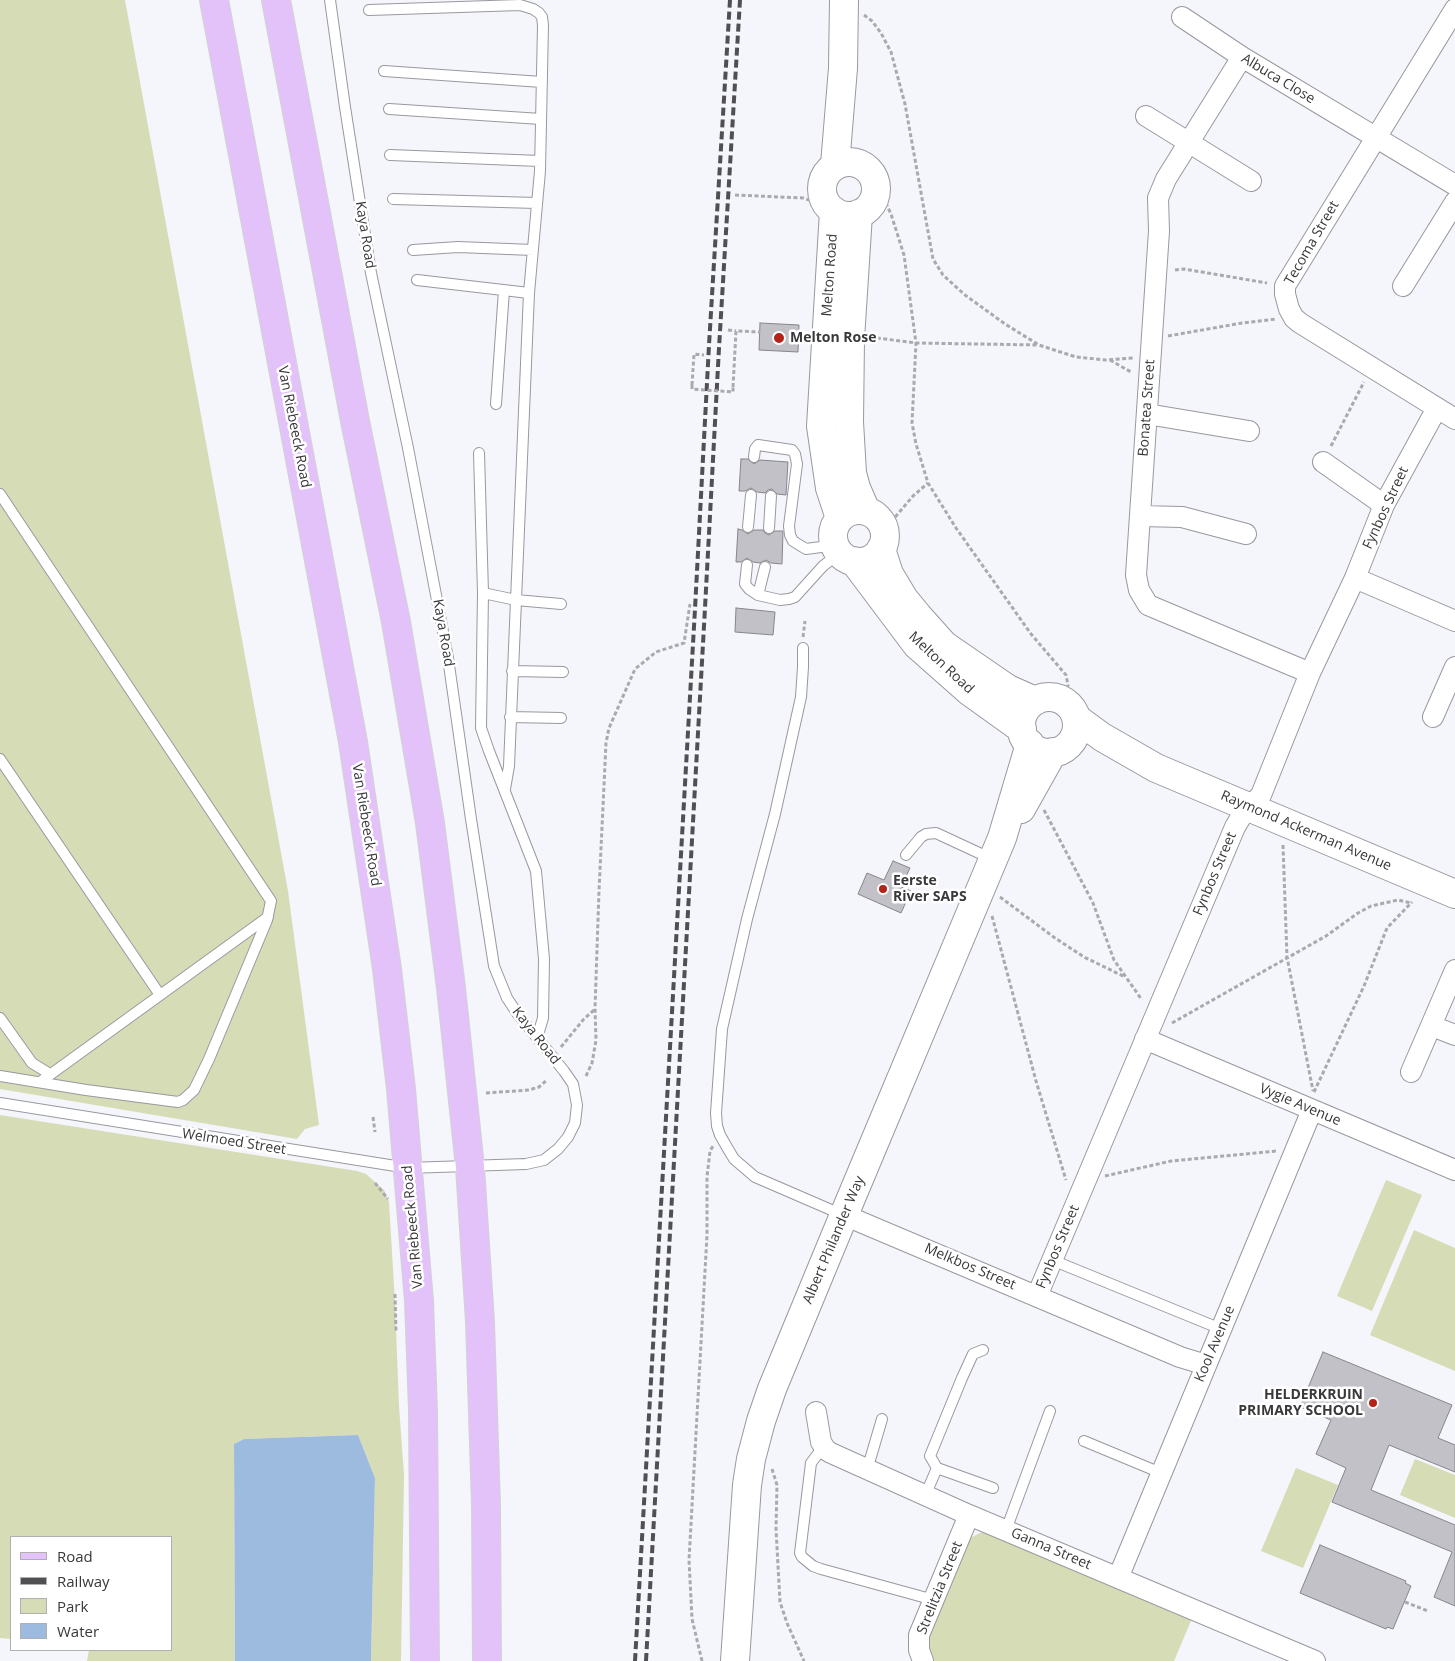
<!DOCTYPE html>
<html>
<head>
<meta charset="utf-8">
<style>
  body { margin:0 }
  #map { position:relative; width:1455px; height:1661px; overflow:hidden; background:#f5f5fc; font-family:"Open Sans",sans-serif }
  canvas { display:block }
  .legend { position:absolute; left:10px; top:1536px; width:162px; height:115px; box-sizing:border-box; background:#fff; border:1px solid #b0afb1; margin:0; padding:6px 9px; list-style:none; font-size:15px; color:#39383b }
  .legend li { display:flex; align-items:center; gap:10px; height:25px }
  .legend b { width:25px; border:1px solid #b0afb1 }
</style>
</head>
<body>
<div id="map">
<canvas width="1455" height="1661"></canvas>
<ul class="legend">
<li><b style="height:6px;background:#e3c1f9"></b>Road</li>
<li><b style="height:6px;background:#504f52"></b>Railway</li>
<li><b style="height:14px;background:#d6dcb6"></b>Park</li>
<li><b style="height:14px;background:#9dbbdf"></b>Water</li>
</ul>
</div>
<script>
const ctx = document.querySelector('canvas').getContext('2d');
ctx.lineJoin = 'round';
function paint(path, color) {
  ctx.fillStyle = color;
  ctx.fill(path, 'evenodd');
}
function toPath(rows) {
  const path = new Path2D();
  for (const r of rows) {
    if (r.length === 3) {
      path.moveTo(r[0] + r[2], r[1]);
      path.arc(r[0], r[1], r[2], 0, 2 * Math.PI);
      continue;
    }
    path.moveTo(r[0], r[1]);
    for (let i = 2; i < r.length; i += 2) path.lineTo(r[i], r[i + 1]);
  }
  return path;
}
function trace(path, color, width, dash) {
  ctx.strokeStyle = color;
  ctx.lineWidth = width;
  ctx.lineCap = dash ? 'butt' : 'round';
  ctx.setLineDash(dash || []);
  ctx.stroke(path);
}
function label(font, color, halo, rows, align = 'center') {
  ctx.font = font + ' "Open Sans",sans-serif';
  ctx.lineWidth = 5;
  ctx.setLineDash([]);
  ctx.textBaseline = 'middle';
  ctx.strokeStyle = halo;
  ctx.fillStyle = color;
  for (const [text, x, y, turn = 0] of rows) {
    ctx.save();
    ctx.translate(x, y);
    ctx.rotate((+turn || 0) * Math.PI / 180);
    ctx.textAlign = isNaN(turn) ? turn : align;
    if (halo) ctx.strokeText(text, 0, 0);
    ctx.fillText(text, 0, 0);
    ctx.restore();
  }
}
paint(toPath([
  [0,0,125,0,288,891,319,1125,305,1129,297,1139,0,1089],
  [0,1115,357,1171,366,1174,384,1190,389,1202,395,1303,399,1406,404,1475,401,1661,371,1661,375,1478,358,1435,244,1439,234,1444,235,1661,87,1661,89,1650,171,1650,171,1537,11,1537,11,1639,0,1638],
  [1386,1180,1422,1195,1372,1311,1337,1296],
  [1414,1230,1455,1248,1455,1371,1370,1335],
  [1415,1459,1455,1475,1455,1518,1400,1495],
  [1296,1468,1338,1485,1303,1568,1261,1551],
  [982,1532,989,1532,1193,1616,1174,1661,929,1661,925,1639,970,1538]
]), '#d6dcb6');
paint(toPath([
  [358,1435,375,1478,371,1661,235,1661,234,1444,244,1439]
]), '#9dbbdf');
const building = toPath([
  [760,323,799,325,798,352,759,350,760,323],
  [741,459,748,459,754,464,760,460,788,462,786,495,777,494,772,489,768,490,765,493,757,492,751,488,745,491,739,491,741,459],
  [738,529,742,530,748,534,754,530,763,530,765,533,769,535,775,531,783,531,782,564,771,563,766,560,760,563,753,562,747,558,741,562,736,562,738,529],
  [736,608,775,612,773,635,735,632,736,608],
  [893,861,910,868,901,887,911,891,901,913,858,894,867,873,884,880,893,861],
  [1323,1352,1452,1405,1438,1438,1455,1445,1455,1472,1389,1445,1371,1490,1455,1525,1455,1606,1434,1597,1452,1552,1332,1502,1346,1468,1316,1454,1331,1420,1300,1407,1323,1352],
  [1320,1545,1406,1581,1405,1583,1411,1586,1393,1629,1387,1627,1386,1629,1300,1593,1320,1545]
]);
paint(building, '#c2c1c8');
trace(building, '#85858b', 1);
const lane = toPath([
  [369,10,520,5,533,9,539,13,542,17,543,25,540,171,529,293,509,766,505,789],
  [384,71,542,82],
  [389,109,541,119],
  [390,155,540,161],
  [393,199,537,203],
  [413,250,458,247,533,250],
  [417,280,529,293],
  [496,404,504,290],
  [479,453,483,593,481,728,489,751,536,871,544,959,543,1018,537,1038],
  [754,457,755,449,758,445,792,450,795,454,797,464,789,526,790,535,793,541,806,549,821,547,833,539],
  [0,494,271,901,267,920,209,1059,194,1090,183,1100,178,1102,86,1090,0,1076],
  [748,527,751,495],
  [769,528,771,496],
  [747,565,745,584,749,589,758,595],
  [765,567,758,595,780,600,789,599,795,597,823,566,840,553],
  [483,593,516,600,561,604],
  [803,648,803,667,801,697,775,814,747,919,722,1029,716,1113,717,1126,720,1135,728,1149,734,1159,755,1177,843,1215],
  [512,671,563,672],
  [510,717,561,718],
  [0,759,160,995],
  [906,855,921,837,926,834,936,833,992,859],
  [0,1018,32,1063,50,1074],
  [40,1082,268,917],
  [0,1103,408,1168,526,1164,544,1160,558,1149,568,1137,575,1123,577,1105,573,1084,564,1071,517,1013,507,998,494,966,471,819,448,658,408,448,371,273,345,107,330,0],
  [1052,1260,1221,1329],
  [983,1350,973,1354,962,1378,930,1456,937,1468,993,1488],
  [1084,1441,1161,1473],
  [823,1447,811,1463,800,1553,802,1557,813,1566,821,1569,934,1600],
  [867,1470,882,1419],
  [925,1496,937,1468],
  [1006,1530,1050,1411]
]);
const street = toPath([
  [1455,9,1285,286,1285,294,1289,309,1294,318,1300,323,1455,419],
  [1182,17,1242,57,1455,185],
  [1242,57,1166,179,1158,198,1159,231,1136,575,1139,590,1148,605,1310,673],
  [1146,116,1251,181],
  [1403,286,1455,202],
  [1147,414,1249,431],
  [1323,462,1384,505],
  [1141,516,1182,517,1246,534],
  [1355,578,1455,621],
  [1433,717,1455,667],
  [1432,1026,1455,1035],
  [1145,1039,1455,1170],
  [1411,1072,1455,970],
  [844,1215,1180,1357,1206,1365],
  [1037,1296,1235,827,1241,817,1261,795,1310,673,1355,578,1384,505,1437,408],
  [816,1412,821,1442,826,1450,831,1453,969,1515,1315,1661],
  [1118,1578,1312,1110],
  [923,1661,919,1650,919,1635,969,1515]
]);
const secondary = toPath([
  [849,189,27],
  [835,165,843,68,844,0],
  [834,211,821,426,830,488,840,518],
  [858,214,850,339,849,422,852,473,856,488,866,511],
  [859,536,26],
  [881,549,889,574,904,599,918,616,944,645,1008,689,1035,701],
  [854,561,917,645,969,691,1022,729],
  [1049,725,28],
  [1076,718,1102,737,1156,768,1455,894],
  [1021,809,1053,752],
  [735,1661,747,1485,751,1459,761,1421,772,1389,844,1215,1002,838,1030,744]
]);
const primary = toPath([
  [214,0,353,742,387,969,401,1089,419,1301,423,1411,425,1661],
  [276,0,355,421,396,622,430,823,451,988,470,1167,480,1322,486,1505,487,1661]
]);
trace(lane, '#99989f', 12);
trace(street, '#99989f', 22);
trace(secondary, '#99989f', 30);
trace(primary, '#d3d3d4', 30);
trace(toPath([
  [864,15,872,21,881,33,891,52,905,104,933,259,943,275,965,295,1005,324,1039,345,1076,357,1106,360,1133,358],
  [735,195,803,198,812,201],
  [883,197,891,214,904,255,916,343,912,423,916,444,928,483,956,528,1031,634,1066,675,1068,685,1066,692],
  [1175,270,1184,269,1267,283],
  [728,330,736,331],
  [799,335,806,335],
  [1168,336,1242,323,1276,319],
  [871,341,877,338,916,343,1039,345],
  [1110,360,1131,372],
  [692,385,694,354,704,355],
  [733,387,736,331,760,332],
  [1331,446,1364,382],
  [891,522,913,496,928,483],
  [803,637,805,621],
  [1044,810,1093,903,1114,960,1142,1000],
  [1283,845,1287,957,1313,1091],
  [1000,897,1055,938,1084,957,1125,977],
  [992,916,1036,1081,1066,1180],
  [1172,1023,1326,936,1358,913,1371,906,1398,900,1411,903],
  [561,1047,583,1020,595,1009],
  [586,1076,592,1063,596,1040,595,1008,599,891,606,743,609,728,635,669,656,652,684,643,690,604],
  [1314,1092,1364,986,1387,928,1412,902],
  [486,1093,529,1090,539,1087,547,1080],
  [373,1117,375,1132],
  [1105,1176,1171,1161,1277,1151],
  [375,1183,388,1199],
  [395,1294,396,1331],
  [772,1469,777,1485,776,1529,780,1602,787,1623,804,1661],
  [1405,1602,1428,1611],
  [702,1661,692,1619,689,1560,707,1235,707,1177,710,1151,713,1146]
]), '#a9a9ae', 3, [4, 2.5]);
trace(lane, '#fff', 10);
trace(street, '#fff', 20);
trace(secondary, '#fff', 28);
trace(primary, '#e3c1f9', 28);
trace(toPath([
  [635,1661,695,609,709,345,730,0],
  [646,1661,705,608,719,348,740,0]
]), '#504f52', 4, [8, 4]);
trace(toPath([
  [692,385,692,389,733,392,733,387]
]), '#a9a9ae', 3, [4, 2.5]);
for (const [x, y, r, color] of [
  [779,338,6,"#b22319"],
  [883,889,5,"#b22319"],
  [1373,1403,5,"#b22319"]
]) {
  const dot = new Path2D();
  dot.arc(x, y, r, 0, 2 * Math.PI);
  ctx.fillStyle = color;
  ctx.fill(dot);
  trace(dot, '#fff', 2);
}
label('14px', '#39383b', '#fff', [
  ["Albuca Close",1278,79,31],
  ["Kaya Road",365,235,81],
  ["Tecoma Street",1312,243,-60],
  ["Melton Road",830,275,-86],
  ["Bonatea Street",1147,408,-86],
  ["Van Riebeeck Road",294,427,79],
  ["Fynbos Street",1386,508,-65],
  ["Kaya Road",443,633,80],
  ["Melton Road",941,663,43],
  ["Van Riebeeck Road",366,825,81],
  ["Raymond Ackerman Avenue",1306,831,23],
  ["Fynbos Street",1215,874,-67],
  ["Kaya Road",536,1036,52],
  ["Vygie Avenue",1300,1105,23],
  ["Welmoed Street",234,1142,9],
  ["Van Riebeeck Road",413,1227,-95],
  ["Albert Philander Way",834,1240,-67],
  ["Fynbos Street",1058,1247,-67],
  ["Melkbos Street",970,1267,23],
  ["Kool Avenue",1215,1344,-67],
  ["Ganna Street",1051,1549,23],
  ["Strelitzia Street",940,1588,-68]
]);
label('bold 14px', '#39383b', '#fff', [
  ["Melton Rose",790,338],
  ["Eerste",893,881],
  ["River SAPS",893,897],
  ["HELDERKRUIN",1363,1395,"right"],
  ["PRIMARY SCHOOL",1363,1411,"right"]
], 'left');
</script>
</body>
</html>
